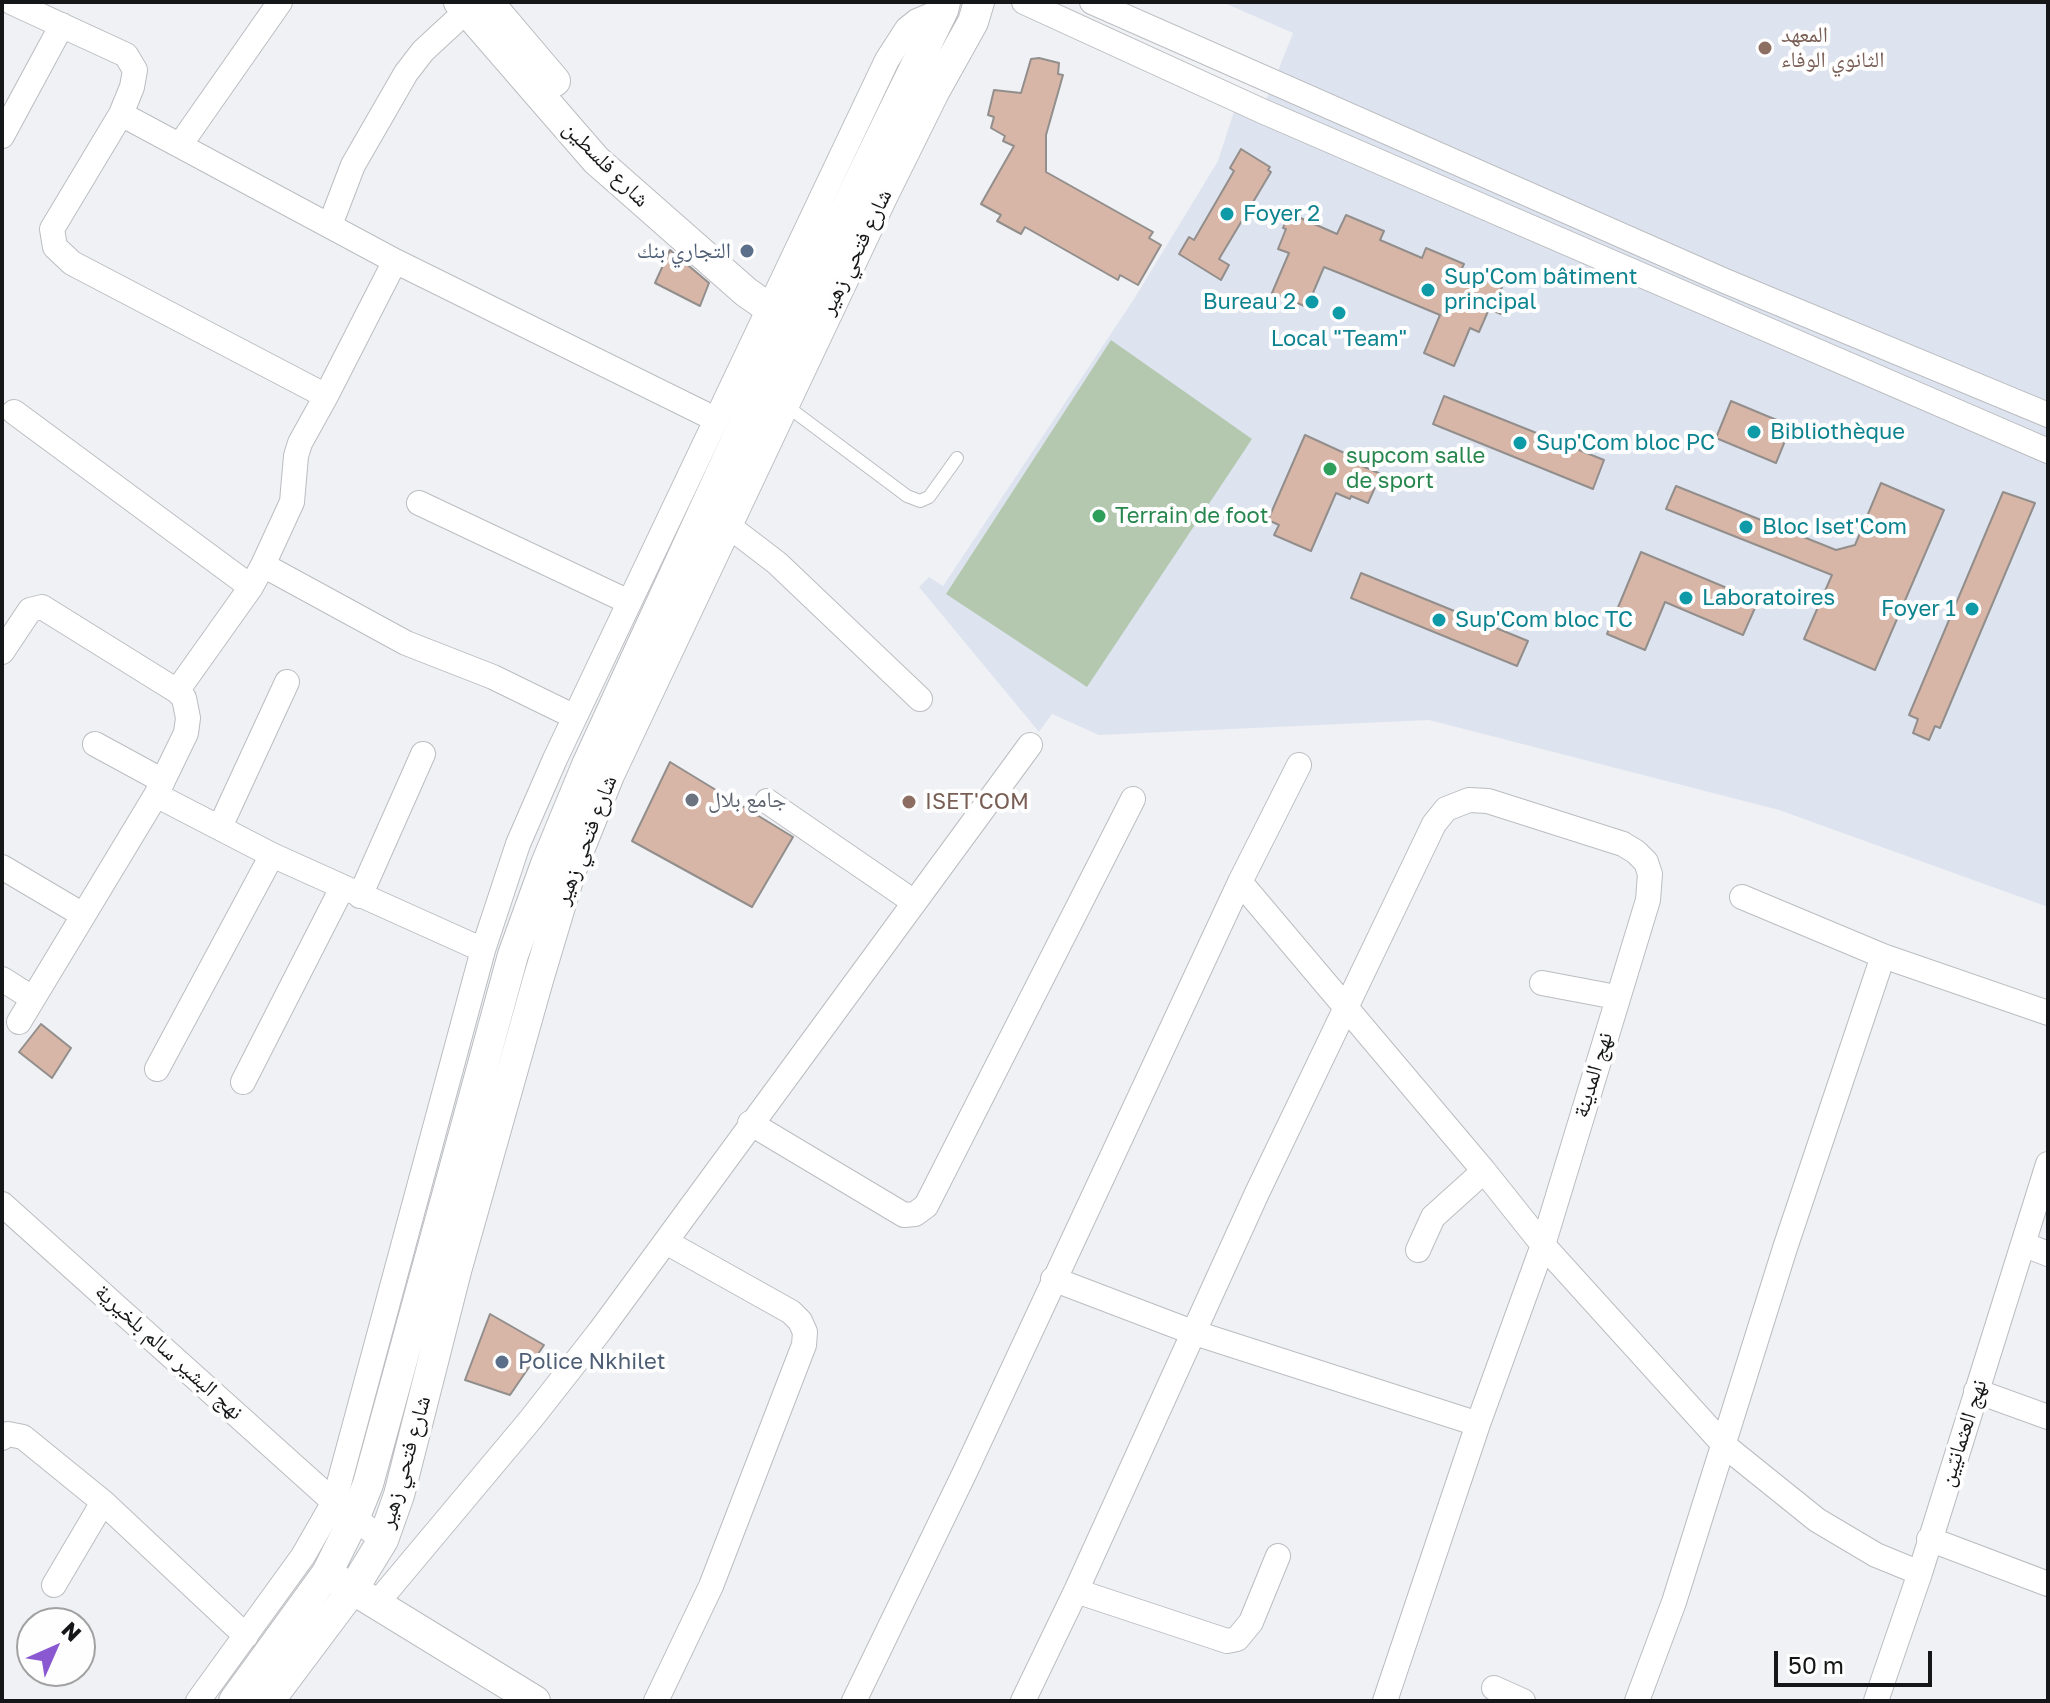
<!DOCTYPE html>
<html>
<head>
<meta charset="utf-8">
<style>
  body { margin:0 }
  #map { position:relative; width:2050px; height:1703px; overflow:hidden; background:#eff1f5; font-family:"Golos Text",sans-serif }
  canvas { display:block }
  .frame { position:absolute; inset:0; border:4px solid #151617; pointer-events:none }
  .north { position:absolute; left:16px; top:1607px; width:80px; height:80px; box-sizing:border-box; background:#fefefe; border:2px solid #a1a1a2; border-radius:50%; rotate:45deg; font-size:22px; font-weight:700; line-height:32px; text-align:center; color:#151617 }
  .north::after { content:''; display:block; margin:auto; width:28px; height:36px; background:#8a59d2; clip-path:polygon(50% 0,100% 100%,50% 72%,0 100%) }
  .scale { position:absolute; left:1774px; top:1651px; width:158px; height:36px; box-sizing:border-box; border:4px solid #151617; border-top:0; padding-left:10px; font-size:24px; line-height:28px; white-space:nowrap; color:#151617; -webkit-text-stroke:6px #fefefe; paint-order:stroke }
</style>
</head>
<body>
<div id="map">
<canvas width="2050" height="1703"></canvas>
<div class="frame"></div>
<div class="north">N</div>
<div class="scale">50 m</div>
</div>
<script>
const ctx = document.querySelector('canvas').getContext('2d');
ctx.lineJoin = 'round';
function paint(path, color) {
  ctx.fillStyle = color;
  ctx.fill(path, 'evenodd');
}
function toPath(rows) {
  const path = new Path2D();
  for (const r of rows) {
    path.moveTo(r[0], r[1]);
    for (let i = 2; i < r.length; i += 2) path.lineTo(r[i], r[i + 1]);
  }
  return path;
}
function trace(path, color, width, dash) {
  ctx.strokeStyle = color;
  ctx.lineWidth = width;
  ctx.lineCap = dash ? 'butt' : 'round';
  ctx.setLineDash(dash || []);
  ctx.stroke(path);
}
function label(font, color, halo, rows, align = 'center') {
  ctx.font = font + ' "Golos Text","Noto Naskh Arabic",sans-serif';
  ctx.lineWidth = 8;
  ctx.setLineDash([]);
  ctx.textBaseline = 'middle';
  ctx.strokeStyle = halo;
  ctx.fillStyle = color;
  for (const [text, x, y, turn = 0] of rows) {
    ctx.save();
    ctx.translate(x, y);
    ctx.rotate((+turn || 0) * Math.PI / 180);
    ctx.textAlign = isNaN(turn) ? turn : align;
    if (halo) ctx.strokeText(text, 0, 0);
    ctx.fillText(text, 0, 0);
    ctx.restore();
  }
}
paint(toPath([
  [1222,2,2048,2,2048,907,1779,810,1429,720,1099,735,1052,714,1039,732,919,587,929,577,943,586,1134,299,1218,161,1235,108,1262,111,1293,33]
]), '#dee4ef');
paint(toPath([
  [1111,340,1252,439,1087,687,946,594]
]), '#b3c8ae');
const building = toPath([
  [1039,58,1059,63,1058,74,1063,75,1046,135,1046,172,1153,232,1149,238,1161,245,1138,285,1120,275,1118,280,1025,227,1021,234,997,221,1001,215,981,204,1014,146,1003,141,1005,136,991,128,994,117,988,115,994,90,1021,93,1031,59,1039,58],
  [1241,149,1270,167,1268,170,1271,172,1219,259,1229,265,1221,280,1179,254,1189,237,1194,240,1234,171,1230,168,1241,149],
  [1289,213,1337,234,1346,215,1384,231,1380,240,1422,258,1426,248,1464,264,1461,270,1502,287,1499,294,1508,298,1501,314,1489,309,1479,332,1470,328,1454,366,1424,353,1440,315,1349,277,1324,267,1307,307,1272,293,1289,253,1278,249,1286,229,1283,228,1289,213],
  [670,250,709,283,700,306,655,283,670,250],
  [1444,396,1604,460,1593,489,1433,424,1444,396],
  [1731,401,1791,426,1776,463,1716,438,1731,401],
  [1305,435,1364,462,1362,466,1381,474,1368,503,1351,496,1350,499,1336,493,1311,551,1274,535,1279,525,1268,520,1305,435],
  [1881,483,1944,510,1875,670,1804,639,1832,575,1666,509,1676,486,1836,550,1855,545,1881,483],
  [2003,492,2035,503,1940,728,1935,726,1929,740,1913,733,1918,719,1909,715,2003,492],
  [1641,552,1758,601,1743,635,1665,602,1645,650,1607,634,1641,552],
  [1361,573,1528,641,1517,666,1351,598,1361,573],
  [670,762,793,837,752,907,632,841,670,762],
  [41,1024,71,1048,52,1078,19,1052,41,1024],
  [490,1314,544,1345,510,1395,465,1380,490,1314]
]);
paint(building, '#d8b6a7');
trace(building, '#928e8c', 2);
const service = toPath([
  [784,404,907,496,920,501,929,497,957,458]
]);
const minor = toPath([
  [11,2,126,55,135,70,132,87,121,114,52,229,55,247,72,263,326,396,395,261],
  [1024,2,1262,111,2048,451],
  [1092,2,1725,281,2048,415],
  [121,114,395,261,715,419],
  [2,136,62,25],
  [180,145,280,2],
  [330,225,353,165,406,73,423,51,476,2],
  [14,412,251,587],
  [419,503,629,602],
  [726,524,777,563,920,699],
  [263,565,406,643,493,677,575,717],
  [2,652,30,610,42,607,177,691,184,698,188,718,186,733,156,795,19,1022],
  [177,691,251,587,263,565,292,502,296,456,300,443,326,396],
  [95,744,163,781],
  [156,795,272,855,483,950],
  [767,801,914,902],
  [220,827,287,682],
  [2,867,83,915],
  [1240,882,1484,1171,1543,1245,1725,1446,1817,1520,1876,1555,1920,1573],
  [360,896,423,754],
  [1742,897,1883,956,2048,1013],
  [2,979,32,998],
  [1542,983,1616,997],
  [157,1069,272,855],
  [243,1082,342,888],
  [750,1123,904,1215,915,1214,926,1206,1133,799],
  [2,1204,334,1502,383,1540],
  [2023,1244,2048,1254],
  [1418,1250,1433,1217,1484,1171],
  [1053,1279,1192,1332,1478,1424],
  [1976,1391,2048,1417],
  [2,1438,8,1434,23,1437,103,1502,246,1636],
  [1929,1539,2048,1584],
  [54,1585,103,1502],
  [1076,1591,1227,1641,1237,1639,1251,1622,1278,1556],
  [377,1603,531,1419,600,1331,1030,745],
  [1494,1688,1523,1701],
  [198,1701,303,1556,334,1502,483,950,518,844,555,759,887,60,907,29,917,21,943,10],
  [656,1701,711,1586,804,1345,805,1332,800,1321,791,1312,666,1242],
  [854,1701,965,1472,1240,882,1299,765],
  [1023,1701,1076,1591,1257,1193,1434,824,1446,809,1469,800,1488,801,1623,844,1636,852,1646,862,1650,874,1648,900,1543,1245,1478,1424,1385,1701],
  [1637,1701,1674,1602,1785,1248,1883,956],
  [1876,1701,1920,1573,2048,1164]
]);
const tertiary = toPath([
  [459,2,596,160,746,292,790,323],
  [488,2,555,81],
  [336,1579,535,1701],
  [234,1701,327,1573,354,1519,368,1484,513,955,546,864,587,765,790,323,943,10,945,2],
  [269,1701,353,1589,383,1540,399,1495,456,1271,538,980,571,870,609,775,881,199,934,92,973,22,979,2]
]);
trace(service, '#bbbdc0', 14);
trace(minor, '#bbbdc0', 26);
trace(tertiary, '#bbbdc0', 32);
trace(service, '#fff', 12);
trace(minor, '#fff', 24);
trace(tertiary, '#fff', 30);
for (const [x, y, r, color] of [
  [1765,48,8,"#8d6e63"],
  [1227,214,8,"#0f9aa8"],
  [747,251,8,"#5c6f8a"],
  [1428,290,8,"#0f9aa8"],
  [1312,302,8,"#0f9aa8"],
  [1339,313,8,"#0f9aa8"],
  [1754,432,8,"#0f9aa8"],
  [1520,443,8,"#0f9aa8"],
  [1330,469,8,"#2e9e5b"],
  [1099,516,8,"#2e9e5b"],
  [1746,527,8,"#0f9aa8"],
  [1686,598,8,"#0f9aa8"],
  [1972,609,8,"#0f9aa8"],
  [1439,620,8,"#0f9aa8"],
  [692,800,8,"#6b7280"],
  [909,802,8,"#8d6e63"],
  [502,1362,8,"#5c6f8a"]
]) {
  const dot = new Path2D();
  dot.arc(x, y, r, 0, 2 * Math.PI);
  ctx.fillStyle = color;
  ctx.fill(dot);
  trace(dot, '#fefefe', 3);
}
label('22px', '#785e54', '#fefefe', [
  ["المعهد",1781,35],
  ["الثانوي الوفاء",1781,60],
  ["ISET'COM",925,802]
], 'left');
label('22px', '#151617', '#fefefe', [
  ["شارع فلسطين",606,164,45],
  ["شارع فتحي زهير",856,252,-64],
  ["شارع فتحي زهير",586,840,-69],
  ["نهج المدينة",1593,1075,-73],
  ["نهج البشير سالم بلخيرية",169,1352,42],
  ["نهج العثمانيّين",1963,1433,-72],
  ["شارع فتحي زهير",405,1462,-74]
]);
label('22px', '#0d838f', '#fefefe', [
  ["Foyer 2",1243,214],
  ["Sup'Com bâtiment",1444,277],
  ["principal",1444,302],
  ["Bureau 2",1296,302,"right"],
  ["Local \"Team\"",1339,339,"center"],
  ["Bibliothèque",1770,432],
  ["Sup'Com bloc PC",1536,443],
  ["Bloc Iset'Com",1762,527],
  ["Laboratoires",1702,598],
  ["Foyer 1",1956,609,"right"],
  ["Sup'Com bloc TC",1455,620]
], 'left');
label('22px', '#4e5e75', '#fefefe', [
  ["التجاري بنك",731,251],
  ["Police Nkhilet",518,1362,"left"]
], 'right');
label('22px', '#27864d', '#fefefe', [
  ["supcom salle",1346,456],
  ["de sport",1346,481],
  ["Terrain de foot",1115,516]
], 'left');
label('22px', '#5b616d', '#fefefe', [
  ["جامع بلال",708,800]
], 'left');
</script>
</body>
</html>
